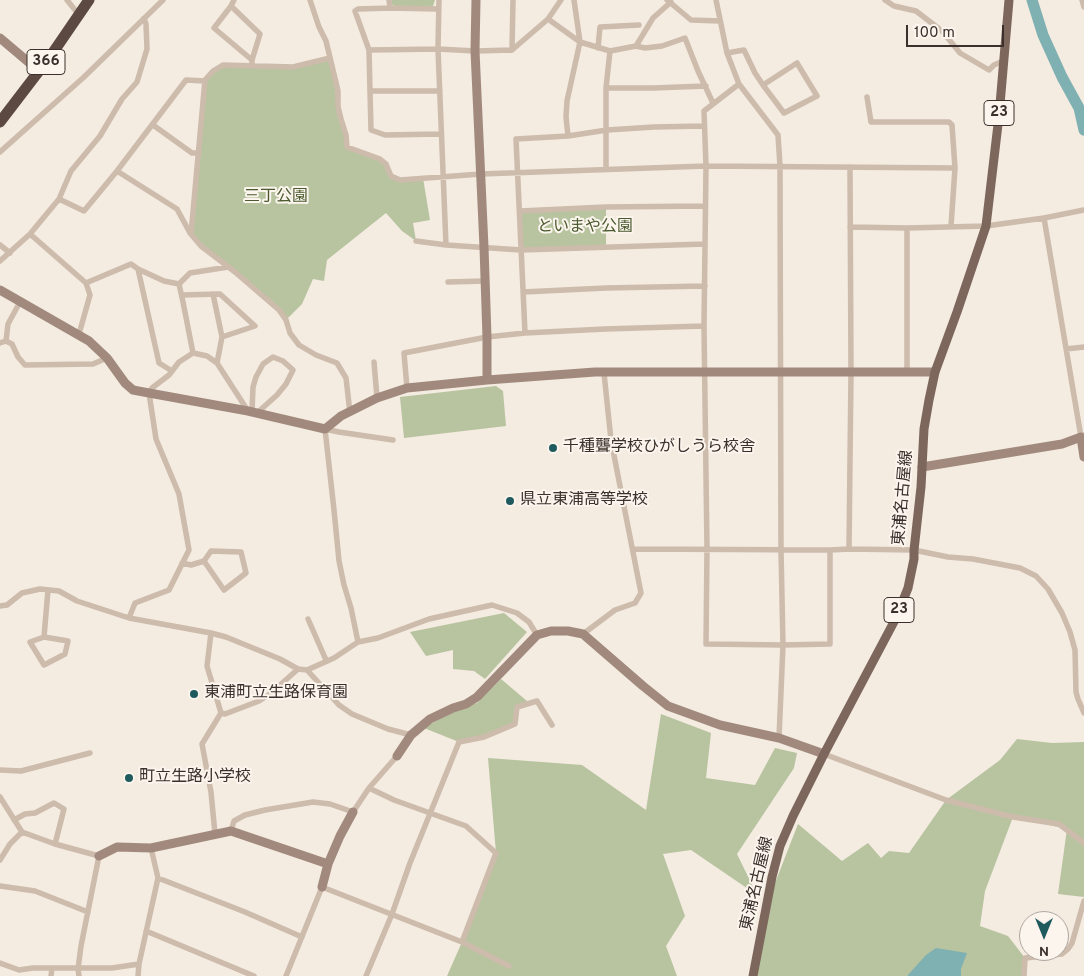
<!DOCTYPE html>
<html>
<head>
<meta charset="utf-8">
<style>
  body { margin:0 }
  #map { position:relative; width:1084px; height:976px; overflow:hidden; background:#f4ebe1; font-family:Overpass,sans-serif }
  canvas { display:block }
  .north { position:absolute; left:1019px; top:911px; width:50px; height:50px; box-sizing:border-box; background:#fbf5ee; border:1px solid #aea6a0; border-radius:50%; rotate:180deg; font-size:14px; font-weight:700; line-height:20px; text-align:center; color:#3b302b }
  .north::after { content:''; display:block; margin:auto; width:18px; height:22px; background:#1f5a5e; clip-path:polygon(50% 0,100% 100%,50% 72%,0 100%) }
  .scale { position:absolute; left:906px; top:25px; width:98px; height:22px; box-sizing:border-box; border:2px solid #3b302b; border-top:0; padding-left:6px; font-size:15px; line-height:18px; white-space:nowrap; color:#3b302b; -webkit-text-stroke:4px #fbf5ee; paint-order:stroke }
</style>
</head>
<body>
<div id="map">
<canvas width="1084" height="976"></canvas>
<div class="north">N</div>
<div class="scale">100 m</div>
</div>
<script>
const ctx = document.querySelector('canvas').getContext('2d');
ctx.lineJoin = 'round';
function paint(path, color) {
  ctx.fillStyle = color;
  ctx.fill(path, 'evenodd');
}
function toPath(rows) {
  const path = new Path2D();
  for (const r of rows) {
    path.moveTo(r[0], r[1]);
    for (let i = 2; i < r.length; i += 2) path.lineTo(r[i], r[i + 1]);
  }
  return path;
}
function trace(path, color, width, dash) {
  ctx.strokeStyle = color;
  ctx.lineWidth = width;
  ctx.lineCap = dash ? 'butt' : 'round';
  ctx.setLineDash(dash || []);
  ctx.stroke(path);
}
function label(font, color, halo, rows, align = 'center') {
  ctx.font = font + ' Overpass,"Noto Sans JP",sans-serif';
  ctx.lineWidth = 4;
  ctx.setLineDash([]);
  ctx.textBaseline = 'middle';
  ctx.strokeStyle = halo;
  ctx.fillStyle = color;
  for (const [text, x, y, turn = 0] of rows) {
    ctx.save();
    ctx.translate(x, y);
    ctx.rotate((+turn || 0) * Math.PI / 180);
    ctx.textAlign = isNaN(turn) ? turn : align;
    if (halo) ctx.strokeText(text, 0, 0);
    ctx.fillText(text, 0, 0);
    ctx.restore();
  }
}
paint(toPath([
  [392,0,435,0,433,6,394,6,391,4],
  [330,58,338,107,347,147,380,159,391,176,400,180,423,178,430,220,413,223,416,241,402,231,386,213,327,260,324,281,313,279,302,304,286,320,279,310,191,235,205,81,223,65,293,67],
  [606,207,606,247,521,250,520,211],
  [496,386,503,391,506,426,404,438,400,397],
  [504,613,527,632,485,679,474,671,453,669,453,650,426,656,410,632],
  [501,679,527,701,537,701,517,707,515,724,484,737,459,742,424,728,451,712,477,703],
  [661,714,711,733,706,778,755,785,775,748,797,753,794,768,737,854,757,895,691,850,663,854,685,916,666,946,677,976,447,976,462,942,496,853,488,758,582,765,646,810],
  [1017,739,1052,743,1084,742,1084,897,1058,894,1067,829,1013,817,985,891,980,926,1008,936,1025,958,1024,976,961,976,961,969,911,973,907,976,755,976,768,901,798,824,842,861,868,843,881,858,889,851,909,853,946,800,1000,760]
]), '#b8c4a0');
paint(toPath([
  [936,948,967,953,961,969,961,976,907,976,926,955]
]), '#7fb0b2');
trace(toPath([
  [1032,0,1043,35,1062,77,1079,108,1084,130]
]), '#7fb0b2', 11);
trace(toPath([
  [67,0,79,15],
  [234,0,231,6,260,34,252,60,252,66],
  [310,0,319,27,326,41,338,91,338,107,341,119,346,135,347,147,380,159,386,164,391,176,400,180,481,174,706,166,955,168],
  [389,0,390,8],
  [439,0,438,49,446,245],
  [667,0,691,20,720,21],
  [716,0,727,53,739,84,778,135,780,166,781,550,783,645,779,738],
  [885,0,894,6,916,11,942,31,960,53,989,70,994,65,1003,61],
  [1082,0,1084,7],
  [231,6,214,28,252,60],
  [438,9,390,8,358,9,355,11,369,50,370,91,440,91],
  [548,19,580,42,610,51],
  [636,46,653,18,671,2],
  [598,48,600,27,639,25],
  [369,50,438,49,475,51,512,50,513,0],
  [512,50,548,19,561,0],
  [727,53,744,50,755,73,763,85,784,113,817,96,797,63,763,85],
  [739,84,704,111,706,166,704,326,707,549,706,644,783,645,830,644,830,550],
  [606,88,653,88,706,86],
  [370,91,371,130,385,135,441,134],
  [867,97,871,122,949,122,952,125,955,168,951,226],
  [153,125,192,153,199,153],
  [568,136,566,117,567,101,580,42,574,0],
  [0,152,84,77,163,0],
  [606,169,606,88,610,51,636,46,645,48,662,46,685,38,698,71,713,103],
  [117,171,177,209,190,233,201,246,235,272,279,310,286,320,290,333,299,345,316,355,337,363,346,378,350,413],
  [59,199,84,211,117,171,186,80,205,81],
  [520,211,606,207,705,206],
  [1044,218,1081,437,1083,435],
  [850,227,907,228,986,226,1044,218,1084,210],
  [30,234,86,283],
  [191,234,205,80,213,71,223,65,293,67,330,58],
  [416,241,446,245,521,250,705,244],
  [0,245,10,253],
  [0,261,30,234,59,199,71,171,100,136,122,99,137,82,147,49,146,24,144,18],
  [138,269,159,363,172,371],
  [448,282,485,281],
  [179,284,183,302,193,353],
  [179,284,190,273,228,267],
  [523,292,606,288,705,286],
  [213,294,222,337],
  [182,295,220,294,255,326,222,337,217,363],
  [525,333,516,139,568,136,607,130,654,127,704,126],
  [79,334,90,295,86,283,131,264,138,269,164,281,179,284],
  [6,341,8,324,20,302],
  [0,343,6,341,12,344,18,357,25,365,93,364,107,358],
  [1066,349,1084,347],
  [374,362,377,398],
  [907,371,907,228],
  [407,388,404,353,487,337,525,333,605,329,704,326],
  [252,412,253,387,256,377,263,364,273,357,283,361,293,370,286,384,277,395,257,413],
  [633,549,830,550,849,549,914,550,948,557,973,559,1020,568,1036,576,1048,589,1062,613,1070,632,1075,650,1076,692,1078,699,1084,713],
  [849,549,851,372,850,167],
  [182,563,191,565,204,561,224,590,246,573,241,552,211,551,204,561],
  [0,606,7,605,22,593,40,589,59,591,77,601,129,618,211,633,226,637,280,659,298,669,307,670,334,658,358,642,378,638,429,619,492,605,517,613,529,622,537,635],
  [129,618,135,603,169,590,189,550,179,494,156,439,149,393,152,388,169,375,179,362,193,353,207,356,217,363,248,411],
  [308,619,326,660],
  [211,633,207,666,221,713,202,744,211,792,215,834],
  [583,634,615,610,635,603,641,593,611,440,604,373],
  [44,637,68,641,65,654,44,665,30,642,44,637,48,590],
  [358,642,351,608,344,585,339,561,334,510,325,429,339,432,393,440],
  [307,670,339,705,352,714,388,729,411,735],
  [221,713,225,714,259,701,270,694,298,669],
  [824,754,946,800,1013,817,1059,824,1084,843],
  [0,770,21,771,90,753],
  [0,797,22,832,55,844,99,856,81,946,78,969,79,976],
  [14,820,25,814,35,813,54,803,64,809,55,844],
  [231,831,234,821,245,815,265,810,313,802,330,804,353,812,369,788,397,756],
  [0,860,10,844,22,832],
  [158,878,245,912,302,937],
  [0,886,35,891,88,912],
  [146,931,254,976],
  [462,942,509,966],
  [0,963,19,970,33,968,112,968,139,964],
  [51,976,52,968],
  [138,976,139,964,158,878,151,848],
  [286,976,322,887,462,942,496,853,466,826,394,800,369,788],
  [366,976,392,914,410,863,459,742,484,737,515,724,517,707,537,701,552,725],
  [1024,976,1025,958,1062,954,1068,949,1072,943,1084,901]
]), '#cdbbac', 5.5);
trace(toPath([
  [476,0,475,51,484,247,487,337,487,380],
  [0,38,39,71],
  [0,290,89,341,107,358,125,383,133,390,149,393,248,411,325,429,341,416,377,398,407,388,487,380,595,372,935,372],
  [922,467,1062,444,1081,437,1084,457],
  [397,756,411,735,430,719,453,708,466,704,477,697,537,635,551,631,568,631,583,634,643,686,668,706,720,725,779,738,824,754],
  [99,856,117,847,151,848,231,831,328,864],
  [322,887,328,864,340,836,353,812]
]), '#a18a7d', 9);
trace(toPath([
  [753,976,772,877,780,846,793,816,824,754,896,618,908,588,914,559,914,550,921,487,924,429,929,400,935,372,957,312,986,226,999,116,1009,0]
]), '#7d675c', 9);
trace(toPath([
  [0,122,52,54,89,0]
]), '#5c4a42', 11);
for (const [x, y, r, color] of [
  [553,448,5,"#1f5a5e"],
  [510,501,5,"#1f5a5e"],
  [194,694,5,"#1f5a5e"],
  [129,778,5,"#1f5a5e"]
]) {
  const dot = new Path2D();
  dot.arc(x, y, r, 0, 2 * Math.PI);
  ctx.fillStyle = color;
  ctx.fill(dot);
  trace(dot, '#fbf5ee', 2);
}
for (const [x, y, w] of [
  [46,62,38],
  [999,113,30],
  [899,610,30]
]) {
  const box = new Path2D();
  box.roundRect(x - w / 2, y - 12.5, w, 25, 4);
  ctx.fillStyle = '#fbf5ee';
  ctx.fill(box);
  trace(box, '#3b302b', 1);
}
label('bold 15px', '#3b302b', null, [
  ["366",46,62],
  ["23",999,113],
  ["23",899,610]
]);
label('16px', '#4a5a2e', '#fbf5ee', [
  ["三丁公園",276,198],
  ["といまや公園",585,228]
]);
label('16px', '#3b302b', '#fbf5ee', [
  ["千種聾学校ひがしうら校舎",563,448],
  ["県立東浦高等学校",520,501],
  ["東浦町立生路保育園",204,694],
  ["町立生路小学校",139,778]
], 'left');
label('16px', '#3b302b', '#fbf5ee', [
  ["東浦名古屋線",904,498,-85],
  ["東浦名古屋線",758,884,-77]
]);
</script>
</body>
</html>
